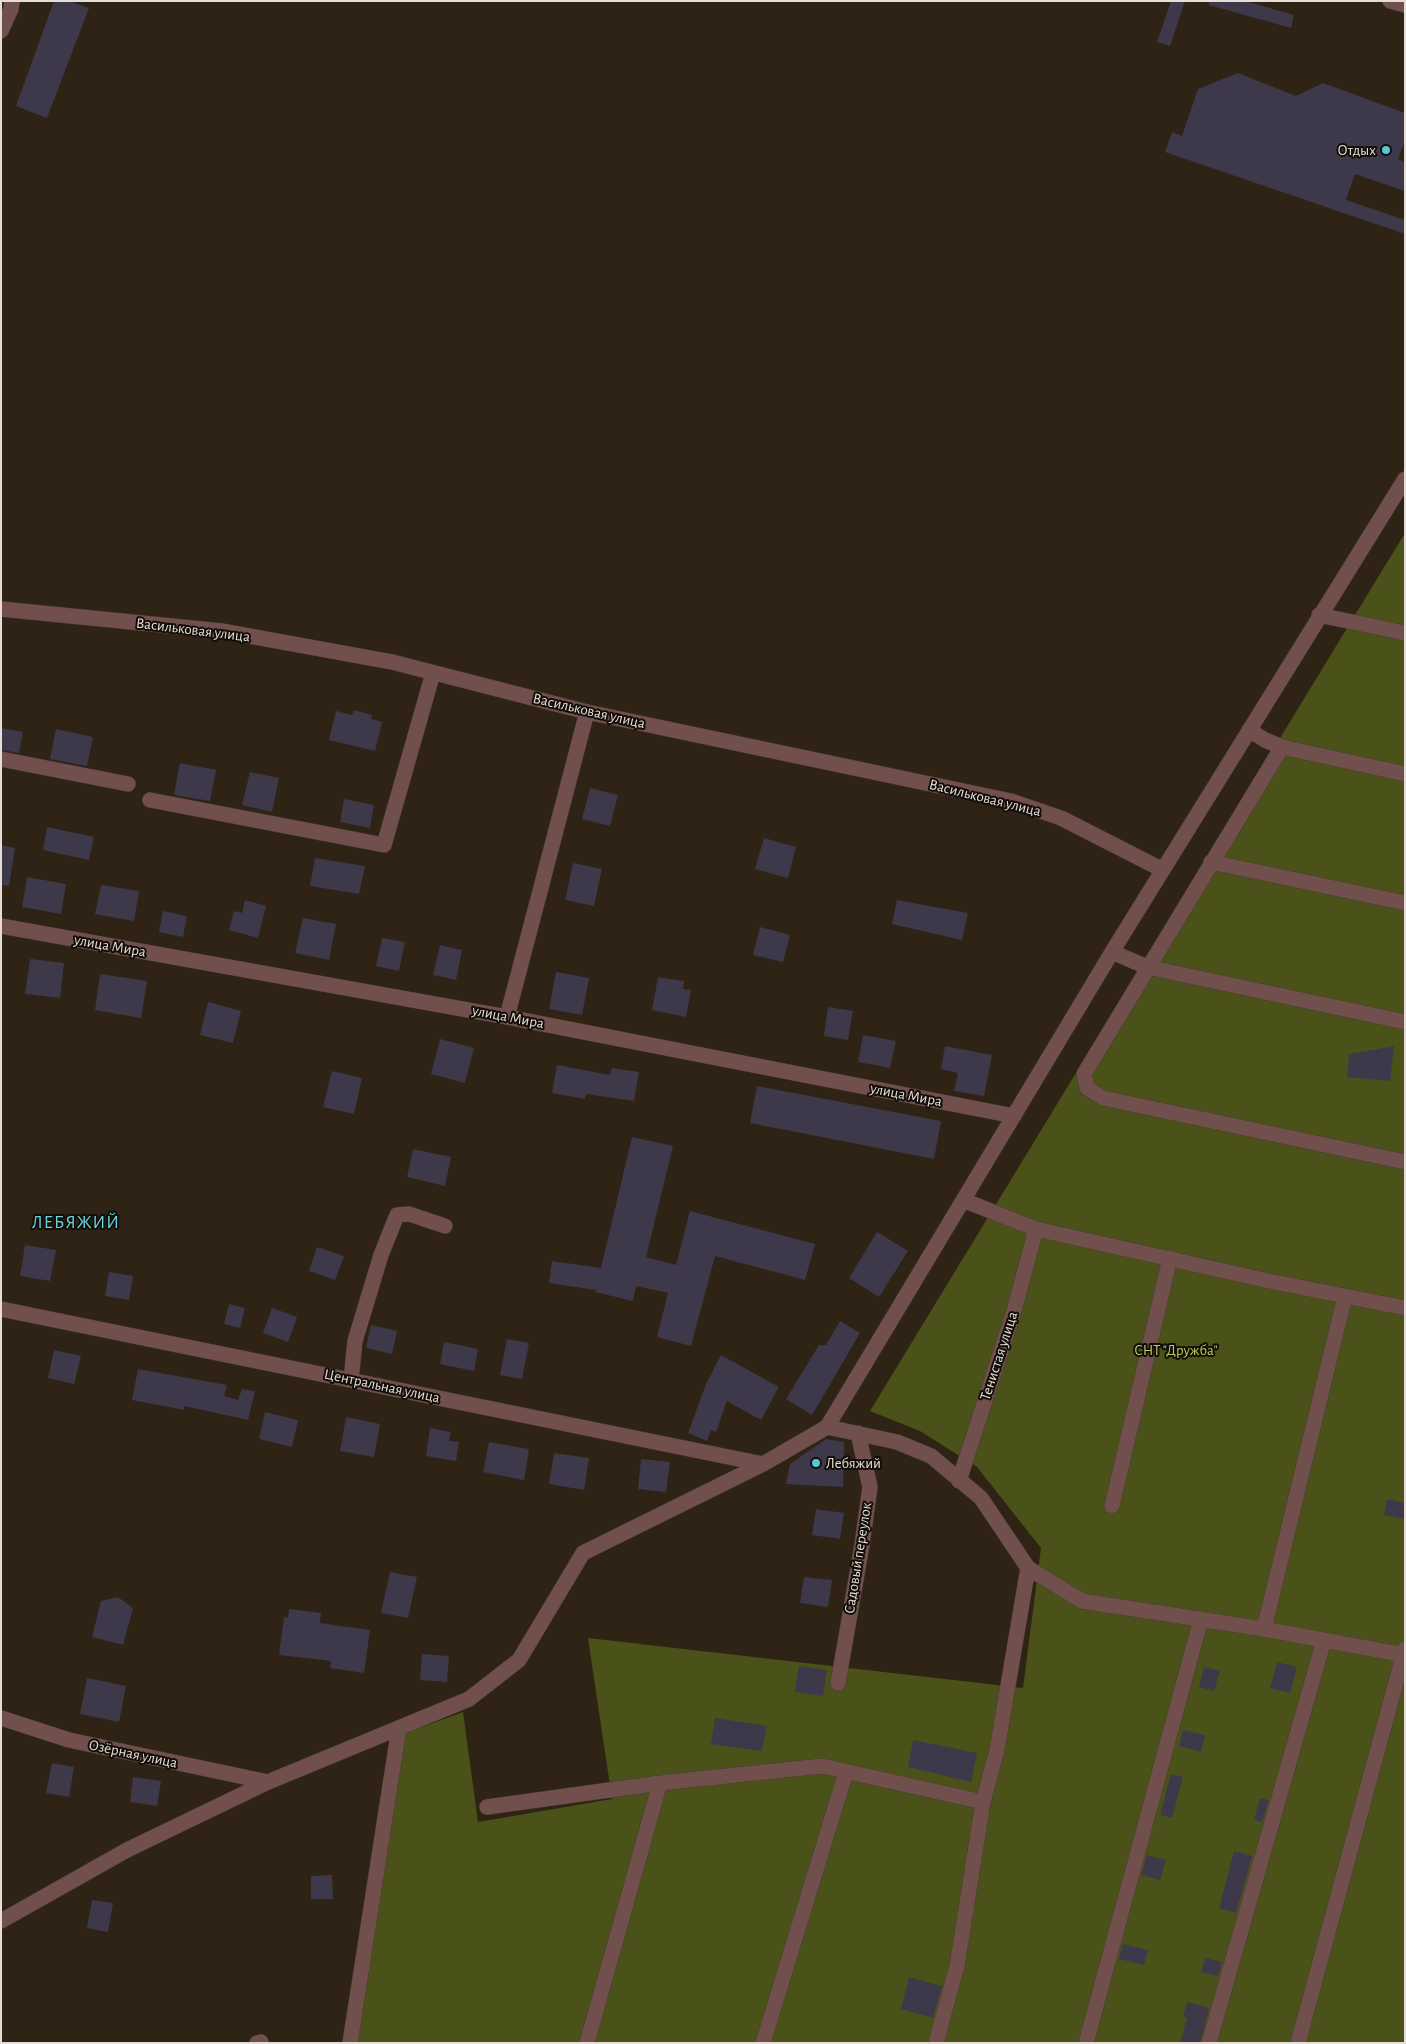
<!DOCTYPE html>
<html>
<head>
<meta charset="utf-8">
<style>
  body { margin:0 }
  #map { position:relative; width:1406px; height:2044px; overflow:hidden; background:#2e2315; font-family:"Alegreya Sans",sans-serif }
  canvas { display:block }
  .frame { position:absolute; inset:0; border:2px solid #e6ded6; pointer-events:none }
</style>
</head>
<body>
<div id="map">
<canvas width="1406" height="2044"></canvas>
<div class="frame"></div>
</div>
<script>
const ctx = document.querySelector('canvas').getContext('2d');
ctx.lineJoin = 'round';
function paint(path, color) {
  ctx.fillStyle = color;
  ctx.fill(path, 'evenodd');
}
function toPath(rows) {
  const path = new Path2D();
  for (const r of rows) {
    path.moveTo(r[0], r[1]);
    for (let i = 2; i < r.length; i += 2) path.lineTo(r[i], r[i + 1]);
  }
  return path;
}
function trace(path, color, width, dash) {
  ctx.strokeStyle = color;
  ctx.lineWidth = width;
  ctx.lineCap = dash ? 'butt' : 'round';
  ctx.setLineDash(dash || []);
  ctx.stroke(path);
}
function label(font, color, halo, rows, align = 'center') {
  ctx.font = font + ' "Alegreya Sans",sans-serif';
  ctx.lineWidth = 4;
  ctx.setLineDash([]);
  ctx.textBaseline = 'middle';
  ctx.strokeStyle = halo;
  ctx.fillStyle = color;
  for (const [text, x, y, turn = 0] of rows) {
    ctx.save();
    ctx.translate(x, y);
    ctx.rotate((+turn || 0) * Math.PI / 180);
    ctx.textAlign = isNaN(turn) ? turn : align;
    if (halo) ctx.strokeText(text, 0, 0);
    ctx.fillText(text, 0, 0);
    ctx.restore();
  }
}
paint(toPath([
  [1405,533,1405,2043,351,2043,398,1736,463,1712,478,1822,612,1799,588,1638,1023,1688,1041,1548,977,1467,920,1431,870,1411]
]), '#4b5219');
paint(toPath([
  [54,1,69,1,89,8,47,118,16,106],
  [1171,1,1185,1,1170,46,1157,42],
  [1209,1,1245,1,1294,15,1291,28,1209,5],
  [1238,73,1296,96,1323,83,1405,113,1405,140,1398,159,1405,162,1405,191,1355,174,1346,200,1405,220,1405,234,1165,152,1172,132,1182,136,1198,89],
  [354,710,372,715,371,719,382,722,375,751,329,740,336,711,352,715],
  [1,728,23,732,19,753,1,750],
  [56,729,93,737,87,766,50,759],
  [180,763,216,770,210,801,174,795],
  [250,772,279,778,272,812,242,805],
  [590,788,618,795,610,826,582,819],
  [344,799,374,805,370,828,340,822],
  [47,827,94,837,89,860,43,850],
  [764,838,796,847,788,878,755,869],
  [1,845,15,848,9,886,1,885],
  [315,858,365,866,359,894,310,886],
  [573,863,602,869,594,906,565,900],
  [27,877,66,884,61,914,22,907],
  [101,885,139,891,134,921,95,914],
  [245,900,266,906,258,938,229,930,234,911,242,913],
  [897,900,968,913,962,940,892,924],
  [163,911,187,916,183,937,159,932],
  [303,918,336,924,329,960,295,953],
  [760,927,790,935,783,962,753,955],
  [382,938,405,942,399,971,376,966],
  [440,945,462,950,456,980,433,975],
  [30,959,64,963,60,998,25,994],
  [556,972,589,978,582,1015,549,1009],
  [100,974,147,981,141,1018,95,1010],
  [658,977,684,981,683,989,691,990,686,1017,652,1010],
  [208,1002,241,1011,233,1043,200,1035],
  [828,1007,853,1011,848,1040,824,1036],
  [863,1035,896,1041,890,1068,858,1062],
  [440,1039,474,1048,465,1083,431,1074],
  [945,1046,992,1055,984,1096,954,1091,958,1073,941,1069],
  [1394,1046,1390,1081,1347,1077,1349,1054],
  [557,1065,610,1075,612,1068,639,1072,634,1101,586,1094,585,1099,552,1093],
  [332,1071,362,1078,354,1114,323,1107],
  [757,1086,941,1121,934,1159,750,1123],
  [632,1137,673,1146,646,1257,676,1265,690,1211,815,1244,805,1280,715,1256,691,1346,657,1337,668,1293,636,1286,633,1301,595,1292,596,1290,549,1283,552,1261,601,1268],
  [413,1149,451,1157,445,1186,407,1177],
  [877,1232,908,1251,879,1297,849,1278],
  [25,1245,56,1250,50,1281,20,1276],
  [317,1247,344,1256,335,1280,309,1271],
  [109,1272,133,1276,129,1300,105,1296],
  [229,1304,245,1308,240,1328,224,1324],
  [272,1308,297,1317,288,1342,263,1333],
  [840,1321,860,1333,812,1415,786,1399,819,1345,826,1345],
  [371,1325,397,1331,392,1354,366,1348],
  [507,1339,529,1343,522,1379,500,1375],
  [444,1342,478,1349,474,1371,440,1364],
  [54,1350,81,1356,74,1384,48,1378],
  [721,1355,779,1387,761,1420,727,1401,716,1432,711,1430,707,1441,688,1433,706,1384],
  [138,1369,227,1385,224,1396,238,1400,242,1389,255,1391,248,1420,184,1406,184,1410,132,1400],
  [265,1412,298,1420,292,1447,259,1439],
  [346,1417,380,1424,374,1457,340,1451],
  [430,1428,451,1432,449,1441,459,1442,456,1461,426,1456],
  [826,1439,844,1442,843,1487,786,1484,790,1464],
  [489,1442,529,1449,524,1480,483,1472],
  [554,1453,589,1458,584,1490,549,1484],
  [641,1459,670,1462,666,1492,638,1489],
  [1387,1499,1405,1503,1405,1519,1384,1515],
  [816,1509,844,1513,840,1539,812,1535],
  [390,1572,417,1577,408,1618,381,1613],
  [804,1577,832,1580,828,1607,800,1603],
  [118,1597,133,1608,123,1645,92,1637,101,1601],
  [289,1609,321,1613,320,1623,370,1630,364,1673,330,1668,331,1661,279,1655,284,1617,288,1618],
  [422,1654,449,1656,447,1682,420,1680],
  [1277,1662,1297,1667,1290,1693,1270,1688],
  [799,1666,827,1670,823,1696,795,1692],
  [1204,1667,1220,1671,1214,1691,1199,1687],
  [87,1678,126,1686,119,1722,80,1714],
  [715,1718,767,1726,762,1751,711,1744],
  [1183,1730,1205,1735,1201,1752,1179,1746],
  [913,1740,977,1753,971,1782,908,1767],
  [52,1763,74,1767,69,1797,46,1793],
  [1171,1774,1183,1777,1172,1818,1160,1815],
  [133,1777,161,1781,157,1806,130,1802],
  [1260,1798,1269,1800,1262,1822,1254,1820],
  [1234,1851,1252,1856,1236,1913,1219,1908],
  [1147,1855,1166,1860,1160,1880,1141,1875],
  [332,1875,333,1899,311,1899,311,1876],
  [92,1900,113,1903,108,1932,87,1928],
  [1123,1944,1148,1950,1144,1965,1119,1959],
  [1205,1958,1222,1962,1218,1976,1201,1972],
  [909,1977,942,1986,933,2018,901,2009],
  [1187,2002,1209,2008,1200,2043,1180,2043,1187,2018,1183,2017]
]), '#3d394a');
const minor = toPath([
  [1390,1,1405,5],
  [1,31,11,9,12,1],
  [1,609,222,631,392,662,587,712,1011,801,1061,818,1163,870],
  [1319,615,1405,633],
  [1249,730,1265,740,1282,747],
  [1,759,128,784],
  [1405,774,1282,747,1084,1074,1087,1088,1103,1098,1405,1162],
  [150,800,384,845,433,673],
  [1211,862,1405,903],
  [1,926,507,1017,1014,1116],
  [1112,952,1147,967,1405,1022],
  [507,1017,587,712],
  [963,1200,1036,1229,1269,1281,1405,1308],
  [1,1309,763,1464],
  [351,1380,355,1341,381,1255,397,1215,409,1214,445,1226],
  [827,1427,897,1442,931,1456,981,1498,1028,1568,997,1750,983,1802,957,1966,936,2043],
  [959,1481,1014,1311,1036,1229],
  [1112,1506,1170,1258],
  [1028,1568,1082,1601,1264,1629,1405,1655],
  [1264,1629,1345,1296],
  [838,1683,862,1545,870,1487,858,1433],
  [1,1718,69,1740,268,1782],
  [487,1807,660,1783,822,1766,983,1802],
  [1,1921,127,1850,268,1782,469,1699,519,1660,583,1553,763,1464,827,1427,1112,952,1405,479],
  [257,2043,261,2042],
  [350,2043,399,1728],
  [587,2043,660,1783],
  [763,2043,846,1772],
  [1086,2043,1201,1619],
  [1209,2043,1324,1640],
  [1298,2043,1405,1649]
]);
trace(minor, '#483d30', 16);
trace(minor, '#714f4d', 15);
for (const [x, y, r, color] of [
  [1386,150,5,"#52cbd8"],
  [816,1463,5,"#52cbd8"]
]) {
  const dot = new Path2D();
  dot.arc(x, y, r, 0, 2 * Math.PI);
  ctx.fillStyle = color;
  ctx.fill(dot);
  trace(dot, '#120d08', 2);
}
label('15px', '#e6ded6', '#120d08', [
  ["Отдых",1376,150],
  ["Лебяжий",826,1463,"left"]
], 'right');
label('15px', '#e6ded6', '#120d08', [
  ["Васильковая улица",193,630,7],
  ["Васильковая улица",589,711,13],
  ["Васильковая улица",985,798,14],
  ["улица Мира",110,946,10],
  ["улица Мира",508,1017,11],
  ["улица Мира",906,1095,11],
  ["Тенистая улица",999,1356,-72],
  ["Центральная улица",382,1386,12],
  ["Садовый переулок",858,1558,-81],
  ["Озёрная улица",133,1754,12]
]);
label('15px', '#bccb60', '#120d08', [
  ["СНТ \"Дружба\"",1176,1350]
]);
ctx.letterSpacing = '1px';
label('18px', '#69d4e0', '#120d08', [
  ["ЛЕБЯЖИЙ",76,1223]
]);
ctx.letterSpacing = '0px';
</script>
</body>
</html>
